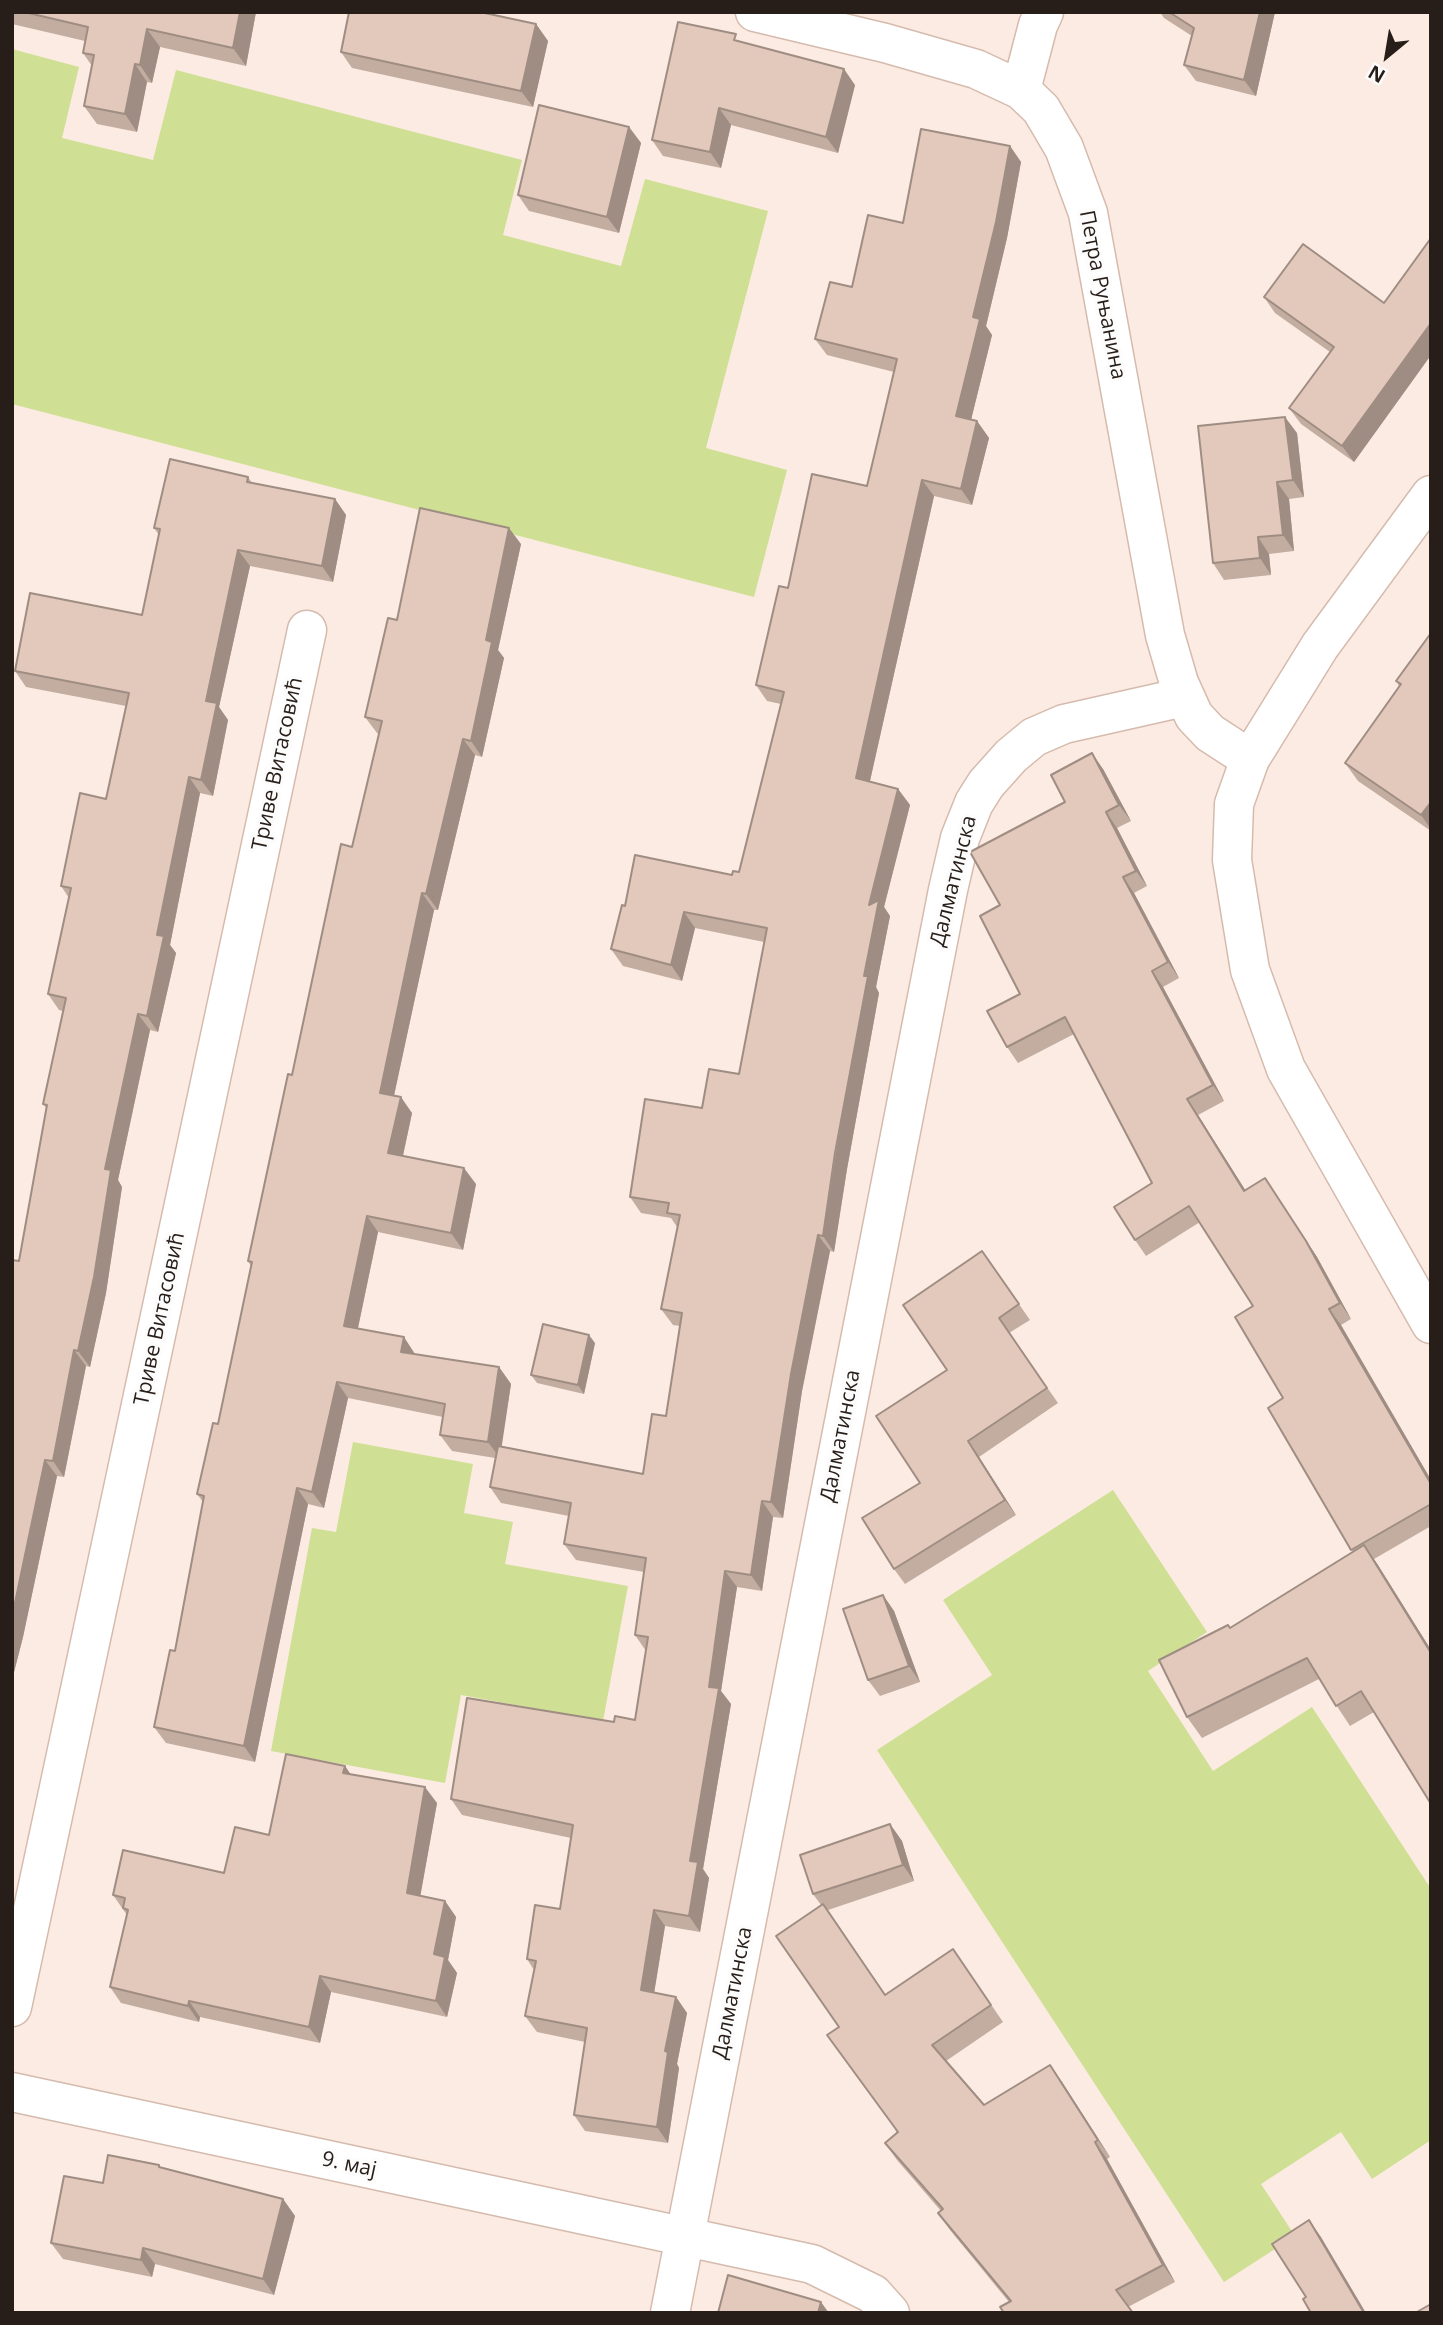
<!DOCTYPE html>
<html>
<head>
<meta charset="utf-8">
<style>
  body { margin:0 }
  #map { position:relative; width:1443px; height:2325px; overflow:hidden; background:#fcebe2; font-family:"Open Sans",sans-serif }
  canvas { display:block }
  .frame { position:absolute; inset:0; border:14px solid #281e19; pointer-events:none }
  .north { position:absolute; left:1352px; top:21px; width:70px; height:70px; -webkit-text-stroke:5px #fcfcfc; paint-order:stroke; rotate:210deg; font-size:19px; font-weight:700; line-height:28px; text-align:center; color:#281e19 }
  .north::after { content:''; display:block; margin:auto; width:24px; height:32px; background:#281e19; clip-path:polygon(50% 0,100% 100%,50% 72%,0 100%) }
</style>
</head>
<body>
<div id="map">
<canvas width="1443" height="2325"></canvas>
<div class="frame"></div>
<div class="north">N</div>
</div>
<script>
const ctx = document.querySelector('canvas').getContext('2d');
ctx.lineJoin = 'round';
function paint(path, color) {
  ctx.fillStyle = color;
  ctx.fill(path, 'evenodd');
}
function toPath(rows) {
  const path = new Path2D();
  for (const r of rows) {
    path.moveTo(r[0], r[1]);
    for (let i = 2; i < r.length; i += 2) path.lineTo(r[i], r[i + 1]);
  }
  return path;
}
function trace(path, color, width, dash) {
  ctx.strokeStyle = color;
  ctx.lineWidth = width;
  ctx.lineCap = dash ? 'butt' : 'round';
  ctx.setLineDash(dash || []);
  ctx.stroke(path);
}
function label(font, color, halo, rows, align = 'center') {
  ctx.font = font + ' "Open Sans",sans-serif';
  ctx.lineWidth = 7;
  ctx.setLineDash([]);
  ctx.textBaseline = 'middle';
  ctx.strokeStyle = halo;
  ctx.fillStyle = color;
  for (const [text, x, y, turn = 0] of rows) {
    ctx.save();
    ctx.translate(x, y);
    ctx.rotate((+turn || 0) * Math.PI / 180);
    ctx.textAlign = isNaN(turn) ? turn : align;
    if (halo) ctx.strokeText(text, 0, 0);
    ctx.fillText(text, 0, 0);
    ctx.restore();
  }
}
paint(toPath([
  [12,49,79,67,62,138,153,160,176,70,522,160,503,235,621,266,645,179,768,211,706,448,787,470,754,597,12,404],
  [353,1442,473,1464,464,1513,513,1522,505,1564,628,1586,603,1721,461,1695,445,1783,271,1751,312,1528,336,1532],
  [1113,1490,1207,1632,1148,1671,1213,1771,1312,1707,1431,1889,1431,2140,1372,2179,1341,2132,1261,2184,1295,2236,1224,2282,877,1750,992,1675,943,1600]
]), '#cfdf94');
const minor = toPath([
  [755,12,885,43,976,69,1021,90,1041,109,1064,148,1088,213,1165,635,1179,683,1194,716,1210,733,1250,759],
  [1021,90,1038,25,1044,12],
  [12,2007,307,630],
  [12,2092,812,2264,873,2294,890,2313],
  [670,2313,948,890,960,838,974,803,986,784,1011,756,1034,737,1064,724,1184,697]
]);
const tertiary = toPath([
  [1431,495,1320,646,1250,759,1234,804,1232,860,1250,970,1286,1069,1431,1324]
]);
trace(minor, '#d5bbad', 41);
trace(tertiary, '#d5bbad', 41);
trace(minor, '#fff', 38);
trace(tertiary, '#fff', 38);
paint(toPath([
  [12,12,256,12,246,66,160,47,152,83,147,82,137,132,97,124,84,106,92,66,83,53,85,41,12,24],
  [1160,12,1275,12,1256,96,1196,81,1184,65,1192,36,1164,18],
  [536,24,548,41,533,107,352,68,341,52],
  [740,41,855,85,838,153,731,125,721,168,663,156,652,140],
  [629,127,641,143,619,233,529,211,518,195],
  [1010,146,1021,162,1007,238,986,326,992,335,971,420,977,421,989,438,972,505,934,496,870,781,898,789,910,805,884,907,890,916,876,987,879,993,847,1169,834,1252,830,1251,802,1391,783,1518,773,1517,762,1591,737,1587,721,1691,731,1704,703,1869,709,1878,700,1932,665,1926,654,1993,676,1997,687,2013,677,2064,679,2068,668,2143,585,2131,574,2115,585,2042,537,2032,525,2016,534,1970,527,1959,560,1909,571,1838,462,1815,451,1799,614,1722,635,1720,646,1651,635,1635,644,1572,576,1560,564,1544,569,1516,501,1503,490,1487,495,1458,452,1451,440,1435,443,1417,348,1398,324,1508,308,1504,255,1762,166,1743,154,1727,175,1651,203,1502,197,1494,218,1424,251,1266,248,1261,292,1075,352,847,379,734,377,733,365,717,397,620,521,544,498,650,504,658,482,757,475,755,438,910,434,910,394,1096,412,1113,403,1156,476,1184,463,1250,378,1232,358,1328,415,1354,499,1367,511,1384,501,1446,643,1474,666,1416,680,1326,673,1325,661,1309,677,1227,671,1218,641,1213,630,1197,702,1108,739,1074,764,942,695,928,682,981,623,966,611,949,625,906,739,872,781,704,767,701,756,685,788,588,867,486,894,372,827,355,815,339,852,287,903,223],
  [1431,238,1431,355,1354,462,1301,424,1289,408,1330,352,1275,313,1264,297,1384,303],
  [1297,433,1304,497,1289,499,1294,551,1269,554,1271,575,1224,580,1213,563],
  [248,477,252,483,335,499,346,515,333,582,250,566,219,707,228,720,213,796,200,793,170,945,176,953,158,1032,150,1030,118,1180,122,1187,106,1293,90,1367,86,1366,64,1477,57,1476,23,1637,12,1680,12,1260,19,1261,47,1109,43,1104,63,1011,59,1010,48,994,69,898,61,886,106,799,126,706,26,687,15,671,142,615,159,535,154,528],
  [1431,633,1431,831,1358,781,1345,763,1399,686,1396,681],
  [1103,769,1131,821,1117,828,1147,886,1134,893,1179,978,1163,987,1224,1101,1198,1115,1245,1190,1265,1178,1317,1257,1351,1319,1341,1325,1431,1480,1431,1526,1374,1559,1431,1650,1431,1804,1374,1712,1350,1726,1319,1679,1202,1738,1187,1717,1231,1628,1353,1552,1268,1408,1283,1398,1253,1306,1200,1222,1146,1256,1135,1240,1152,1183,1074,1034,1018,1063,1007,1047,1020,994,1000,905,1065,802],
  [982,1251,1030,1320,1009,1333,1058,1403,979,1457,1016,1515,905,1584,894,1569,920,1483,947,1370],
  [595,1343,584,1394,537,1383,531,1375],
  [883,1595,894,1611,920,1682,880,1696,868,1680],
  [345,1766,350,1774,437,1803,420,1896,445,1901,456,1917,448,1960,457,1973,447,2017,331,1992,320,2043,200,2017,199,2022,121,2003,110,1987,127,1915,113,1895,224,1873,269,1835],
  [890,1824,902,1841,914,1881,828,1910,885,1995,953,1949,1003,2022,946,2061,984,2105,1062,2082,1110,2157,1107,2159,1175,2282,1128,2307,1009,2302,950,2230,938,2213,941,2211,897,2160,885,2143,897,2133,839,2027,821,1905,813,1894],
  [161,2167,283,2199,295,2216,274,2295,155,2264,152,2277,63,2259,51,2243,103,2183]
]), '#c3ada1');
paint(toPath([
  [240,12,256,12,246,66,233,48],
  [1260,12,1275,12,1256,96,1244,80],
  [536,24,548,41,533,107,521,91],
  [147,29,160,47,152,83,140,65],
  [135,64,147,82,137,132,125,114],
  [844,69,855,85,838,153,826,137],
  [719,108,731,125,721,168,710,152],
  [629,127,641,143,619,233,607,217],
  [1010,146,1021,162,1007,238,986,326,992,335,968,432,956,416,973,317],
  [1431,323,1431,355,1354,462,1342,446],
  [1285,417,1297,433,1304,497,1293,480],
  [977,421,989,438,972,505,961,489],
  [922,480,934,496,867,794,856,778],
  [1277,482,1289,499,1294,551,1283,535],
  [335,499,346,515,333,582,322,566],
  [509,528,521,544,498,650,504,658,482,757,471,741,486,640],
  [1258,537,1269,554,1271,575,1260,558],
  [238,550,250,566,219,707,228,720,213,796,201,780,206,701],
  [463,739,475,755,438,910,426,894],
  [1092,753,1103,769,1131,821,1119,805],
  [189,777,200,793,170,945,176,953,158,1032,147,1016,157,935],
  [898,789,910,805,884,907,890,916,876,987,879,993,847,1169,834,1252,823,1236,864,976,869,905],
  [1431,802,1431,829,1421,815],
  [1106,812,1117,828,1147,886,1136,871],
  [1123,877,1134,893,1179,978,1168,962],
  [422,893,434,910,391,1109,380,1093],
  [684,912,695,928,682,981,671,965],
  [1152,971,1163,987,1224,1101,1213,1085],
  [138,1014,150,1030,118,1180,122,1187,106,1293,90,1367,78,1351,105,1169],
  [401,1097,412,1113,400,1169,388,1153],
  [1187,1099,1198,1115,1256,1207,1244,1191],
  [464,1168,476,1184,463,1250,451,1233],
  [1265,1178,1317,1257,1351,1319,1340,1303],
  [367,1216,378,1232,355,1342,344,1326],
  [818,1235,830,1251,802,1391,783,1518,771,1502,791,1374],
  [1329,1309,1341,1325,1431,1480,1431,1484],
  [589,1335,595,1343,584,1394,578,1385],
  [404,1337,415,1354,412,1368,401,1352],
  [74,1350,86,1366,64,1477,53,1461],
  [499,1367,511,1384,500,1458,488,1442],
  [337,1382,348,1398,324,1508,312,1492],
  [968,1441,979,1457,1016,1515,1005,1500],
  [45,1460,57,1476,23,1637,12,1680,12,1617],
  [297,1488,308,1504,255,1762,244,1746],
  [762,1501,773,1517,762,1591,751,1575],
  [1364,1545,1378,1565,1431,1650,1431,1653],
  [725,1571,737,1587,721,1691,731,1704,703,1869,709,1878,700,1932,689,1916,690,1861,709,1687],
  [883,1595,894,1611,920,1682,909,1666],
  [345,1766,356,1782,343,1773],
  [425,1787,437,1803,418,1909,407,1893],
  [890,1824,902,1841,914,1881,903,1865],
  [445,1901,456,1917,448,1960,457,1973,447,2017,436,2001,434,1954],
  [654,1910,665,1926,652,2006,641,1990],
  [320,1976,331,1992,320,2043,309,2027],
  [676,1997,687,2013,677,2064,679,2068,668,2143,657,2127,665,2051],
  [189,2001,200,2017,199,2022,188,2006],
  [1050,2065,1062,2082,1110,2157,1098,2140],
  [1095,2142,1107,2159,1175,2282,1163,2265],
  [283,2199,295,2216,274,2295,263,2279],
  [1309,2220,1321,2237,1366,2313,1364,2313],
  [143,2248,155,2264,152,2277,141,2260],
  [821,2302,829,2313,818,2313]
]), '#9f8d83');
const building = toPath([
  [24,12,240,12,233,48,147,29,140,65,135,64,125,114,84,106,94,55,83,53,88,27,24,12],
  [349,12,480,12,536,24,521,91,341,52,349,12],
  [1169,12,1260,12,1244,80,1184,65,1194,28,1169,12],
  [678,22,736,34,734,40,844,69,826,137,719,108,710,152,652,140,678,22],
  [539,105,629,127,607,217,518,195,539,105],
  [921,129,1010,146,996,222,973,317,980,319,956,416,977,421,961,489,922,480,856,778,898,789,869,905,879,900,864,976,868,976,835,1153,823,1236,818,1235,791,1374,771,1502,762,1501,751,1575,725,1571,709,1687,719,1688,690,1861,698,1862,689,1916,654,1910,641,1990,676,1997,665,2051,668,2052,657,2127,574,2115,587,2028,525,2016,536,1961,527,1959,535,1905,560,1909,573,1825,451,1799,467,1698,614,1722,615,1716,635,1720,648,1637,635,1635,646,1558,564,1544,571,1503,490,1487,498,1446,643,1474,652,1414,666,1416,682,1313,661,1309,680,1215,667,1213,669,1203,630,1197,645,1099,702,1108,709,1069,739,1074,767,928,684,912,671,965,611,949,622,905,625,906,635,855,732,875,733,871,739,872,784,692,756,685,779,586,788,588,812,474,867,486,897,359,815,339,830,282,852,287,868,215,903,223,921,129],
  [1431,238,1431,323,1342,446,1289,408,1334,347,1264,297,1303,244,1384,303,1431,238],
  [1285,417,1293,480,1277,482,1283,535,1258,537,1260,558,1213,563,1198,426,1285,417],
  [170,459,248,477,247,482,335,499,322,566,238,550,206,701,217,703,201,780,189,777,157,935,164,936,147,1016,138,1014,105,1169,111,1170,94,1277,78,1351,74,1350,53,1461,45,1460,12,1617,12,1260,19,1261,47,1105,43,1104,66,998,48,994,71,888,61,886,80,793,106,799,129,693,15,671,30,593,142,615,160,529,154,528,170,459],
  [420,508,509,528,486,640,492,642,471,741,463,739,426,894,422,893,380,1093,401,1097,388,1153,464,1168,451,1233,367,1216,344,1326,404,1337,401,1352,499,1367,488,1442,440,1435,445,1404,337,1382,312,1492,297,1488,244,1746,154,1727,170,1650,175,1651,204,1496,197,1494,213,1423,218,1424,252,1262,248,1261,288,1074,292,1075,341,844,352,847,382,721,365,717,388,618,397,620,420,508],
  [1431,633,1431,802,1421,815,1345,763,1401,684,1396,681,1431,633],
  [1092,753,1119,805,1106,812,1136,871,1123,877,1168,962,1152,971,1213,1085,1187,1099,1244,1191,1265,1178,1306,1241,1340,1303,1329,1309,1431,1484,1431,1504,1351,1550,1268,1408,1283,1398,1235,1317,1253,1306,1189,1206,1135,1240,1114,1207,1152,1183,1065,1017,1007,1047,987,1011,1020,994,980,916,1000,905,970,852,1065,802,1051,775,1092,753],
  [982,1251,1019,1304,999,1318,1047,1388,968,1441,1005,1500,894,1569,862,1518,920,1483,876,1416,947,1370,903,1305,982,1251],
  [543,1324,589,1335,578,1385,531,1375,543,1324],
  [1364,1545,1431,1653,1431,1804,1361,1691,1336,1706,1307,1658,1187,1717,1159,1660,1228,1625,1230,1628,1364,1545],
  [883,1595,909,1666,868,1680,843,1609,883,1595],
  [286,1754,345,1766,343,1773,425,1787,407,1893,445,1901,434,1954,445,1957,436,2001,320,1976,309,2027,189,2001,188,2006,110,1987,128,1910,123,1908,125,1898,113,1895,123,1850,224,1873,235,1827,269,1835,286,1754],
  [890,1824,903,1865,813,1894,800,1855,890,1824],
  [823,1904,885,1995,953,1949,991,2005,932,2045,984,2105,1050,2065,1098,2140,1095,2142,1163,2265,1116,2290,1133,2313,1004,2313,1000,2307,1011,2301,938,2213,943,2209,885,2143,898,2132,827,2035,839,2027,776,1936,823,1904],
  [108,2155,159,2165,159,2167,283,2199,263,2279,143,2248,141,2260,51,2243,64,2176,103,2183,108,2155],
  [1309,2220,1364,2313,1311,2313,1303,2299,1306,2297,1272,2244,1309,2220],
  [728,2275,821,2302,818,2313,718,2313,728,2275],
  [1431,2304,1431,2313,1415,2313,1431,2304]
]);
paint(building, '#e3c9bb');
trace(building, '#9f8d83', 2);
label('21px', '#281e19', '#fcfcfc', [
  ["Петра Руњанина",1102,295,79],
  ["Триве Витасовић",278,764,-78],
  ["Далматинска",954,881,-76],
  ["Триве Витасовић",160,1319,-78],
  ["Далматинска",841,1436,-79],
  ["Далматинска",733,1993,-79],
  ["9. мај",349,2165,12]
]);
</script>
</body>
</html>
